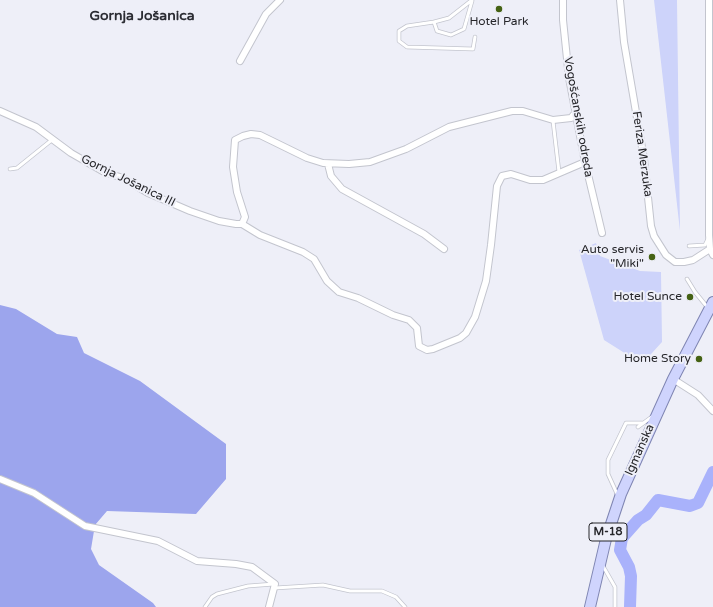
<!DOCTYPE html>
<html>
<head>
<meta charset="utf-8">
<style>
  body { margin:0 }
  canvas { display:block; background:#eeeff8 }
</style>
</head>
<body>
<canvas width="713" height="607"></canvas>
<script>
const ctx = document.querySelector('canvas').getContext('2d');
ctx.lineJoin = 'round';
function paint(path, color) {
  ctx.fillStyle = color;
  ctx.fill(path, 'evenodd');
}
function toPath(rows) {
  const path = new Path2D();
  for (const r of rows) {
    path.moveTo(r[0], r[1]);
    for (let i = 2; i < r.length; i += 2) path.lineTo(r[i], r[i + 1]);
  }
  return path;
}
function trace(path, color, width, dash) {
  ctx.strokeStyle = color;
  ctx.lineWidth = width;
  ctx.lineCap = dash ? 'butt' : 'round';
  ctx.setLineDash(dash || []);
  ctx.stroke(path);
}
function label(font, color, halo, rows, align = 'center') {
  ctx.font = font + ' "Varela Round",sans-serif';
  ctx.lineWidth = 4;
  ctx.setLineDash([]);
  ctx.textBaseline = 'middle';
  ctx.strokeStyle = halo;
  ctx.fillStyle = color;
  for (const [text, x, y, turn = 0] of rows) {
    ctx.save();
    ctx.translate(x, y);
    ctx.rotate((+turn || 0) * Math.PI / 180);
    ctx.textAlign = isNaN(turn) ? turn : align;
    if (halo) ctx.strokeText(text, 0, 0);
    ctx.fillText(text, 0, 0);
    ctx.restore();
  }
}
paint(toPath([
  [654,0,677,0,680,231],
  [596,243,600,256,640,271,661,272,662,342,642,364,604,340,579,250]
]), '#cdd3fa');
paint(toPath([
  [0,305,16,309,57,334,77,337,84,353,140,381,226,444,226,479,196,514,107,511,95,525,91,549,99,565,153,603,156,607,0,607]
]), '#9ca5ed');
trace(toPath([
  [630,607,631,576,629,567,620,550,622,538,638,520,646,515,658,500,690,506,698,503,713,472]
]), '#a9b2fb', 12);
const service = toPath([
  [472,0,449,18,434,22,407,26,399,31,399,41,407,47,473,49,475,37],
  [434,22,437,31,451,35,464,29,472,1],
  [553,121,559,172],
  [10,169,17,168,53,139],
  [689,246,705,245,708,239],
  [687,279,695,292,708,308],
  [638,427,653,416],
  [618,496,608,474,608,460,626,423,642,423],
  [603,566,615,587,615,607],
  [275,588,323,585,350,591,382,591,396,597,405,607],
  [205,607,212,597,217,594,248,586,274,584]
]);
const minor = toPath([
  [563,0,563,20,569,78,585,162,602,233],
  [620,0,624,42,644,159,651,226,654,236,666,255,675,262,684,262,693,260,710,249],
  [709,0,709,235,710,249,713,255],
  [240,61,266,14,280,0],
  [0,111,36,127,71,153,104,172,123,178,148,193,190,211,219,221,236,224,242,224,245,217,237,192,233,167,235,140,243,136,251,134,260,135,307,158,323,163,349,164,370,162,406,149,449,127,512,111,523,111,553,120,571,118,576,112],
  [328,164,331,176,342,189,424,234,444,249],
  [242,224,260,235,303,252,314,259,327,281,339,292,358,298,393,315,409,320,417,328,419,346,427,350,433,349,460,338,466,333,475,317,486,281,491,245,497,186,502,176,511,174,530,180,543,180,585,162],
  [673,379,698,395,713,411],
  [0,479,34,493,85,526,158,541,197,561,236,564,252,567,275,584,269,607]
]);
const primary = toPath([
  [590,607,606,539,621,494,673,379,713,302]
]);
trace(service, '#c3c5ce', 4.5);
trace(minor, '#c3c5ce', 8);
trace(primary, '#7f85b2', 12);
trace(service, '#fff', 3);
trace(minor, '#fff', 6);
trace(primary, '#cfd4fd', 10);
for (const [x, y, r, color] of [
  [499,9,4,"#456214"],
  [652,257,4,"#456214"],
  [690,297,4,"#456214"],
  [699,359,4,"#456214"]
]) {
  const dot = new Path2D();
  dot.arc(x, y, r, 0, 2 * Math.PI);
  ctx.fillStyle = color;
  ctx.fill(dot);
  trace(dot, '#eeeff8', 1.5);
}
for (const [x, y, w] of [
  [608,532,38]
]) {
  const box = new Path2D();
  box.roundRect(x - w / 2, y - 9, w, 18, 3);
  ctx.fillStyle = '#eeeff8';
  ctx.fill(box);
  trace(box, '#26262a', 1);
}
label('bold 11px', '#26262a', null, [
  ["M-18",608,532]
]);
label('12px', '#26262a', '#eeeff8', [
  ["Hotel Park",499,22,"center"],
  ["Auto servis",644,250],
  ["\"Miki\"",644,264],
  ["Hotel Sunce",682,297],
  ["Home Story",691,359]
], 'right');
label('12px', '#26262a', '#eeeff8', [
  ["Vogošćanskih odreda",578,117,80],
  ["Feriza Merzuka",642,154,82],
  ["Gornja Jošanica III",128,181,26],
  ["Igmanska",640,450,-66]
]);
label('bold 14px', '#2b2c33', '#eeeff8', [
  ["Gornja Jošanica",142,16]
]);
</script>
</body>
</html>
